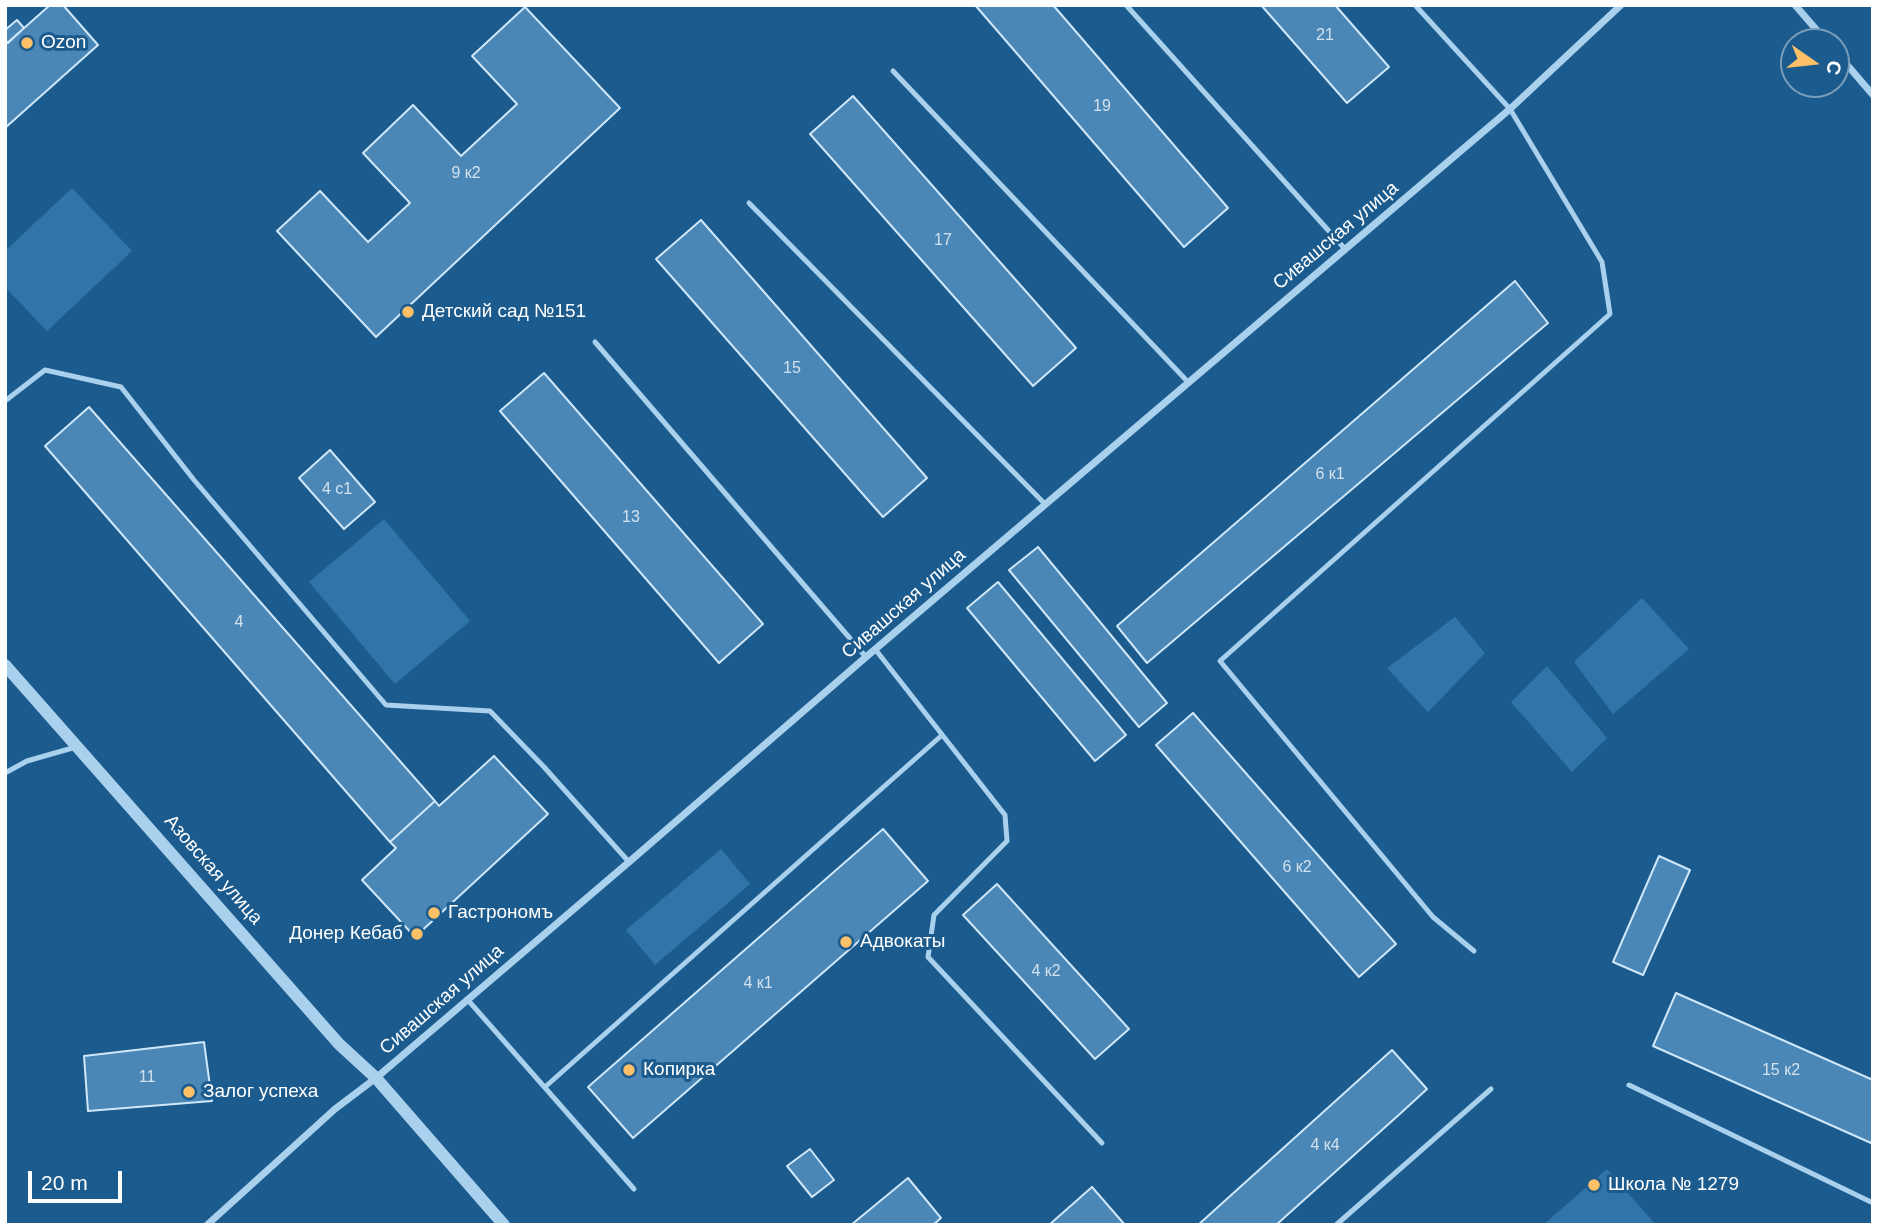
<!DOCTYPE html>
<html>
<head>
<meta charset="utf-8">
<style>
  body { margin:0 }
  #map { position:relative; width:1878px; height:1230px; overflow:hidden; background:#1c5b8d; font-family:Arial,sans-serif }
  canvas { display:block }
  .frame { position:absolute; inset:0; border:7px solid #fff; pointer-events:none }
  .north { position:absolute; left:1780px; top:28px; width:70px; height:70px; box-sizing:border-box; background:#1c5b8d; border:2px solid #779dbb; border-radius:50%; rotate:104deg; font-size:19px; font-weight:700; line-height:28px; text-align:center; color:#fff }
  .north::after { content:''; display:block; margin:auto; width:24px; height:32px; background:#fdc067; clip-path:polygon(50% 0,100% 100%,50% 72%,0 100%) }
  .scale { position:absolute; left:28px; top:1171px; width:94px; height:32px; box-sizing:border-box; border:4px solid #fff; border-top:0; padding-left:9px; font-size:21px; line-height:24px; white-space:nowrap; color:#fff; -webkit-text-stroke:5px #1c5b8d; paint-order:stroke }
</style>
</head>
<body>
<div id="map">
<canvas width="1878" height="1230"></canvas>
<div class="frame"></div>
<div class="north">С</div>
<div class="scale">20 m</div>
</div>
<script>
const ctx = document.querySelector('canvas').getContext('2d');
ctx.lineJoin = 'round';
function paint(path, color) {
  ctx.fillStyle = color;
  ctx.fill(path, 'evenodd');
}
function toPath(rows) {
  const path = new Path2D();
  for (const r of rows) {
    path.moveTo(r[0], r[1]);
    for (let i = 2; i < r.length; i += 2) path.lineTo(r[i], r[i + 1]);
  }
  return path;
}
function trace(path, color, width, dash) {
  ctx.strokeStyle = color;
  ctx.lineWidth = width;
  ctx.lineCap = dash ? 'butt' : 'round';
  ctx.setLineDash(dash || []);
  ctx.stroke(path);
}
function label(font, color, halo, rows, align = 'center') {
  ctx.font = font + ' Arial,sans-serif';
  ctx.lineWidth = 6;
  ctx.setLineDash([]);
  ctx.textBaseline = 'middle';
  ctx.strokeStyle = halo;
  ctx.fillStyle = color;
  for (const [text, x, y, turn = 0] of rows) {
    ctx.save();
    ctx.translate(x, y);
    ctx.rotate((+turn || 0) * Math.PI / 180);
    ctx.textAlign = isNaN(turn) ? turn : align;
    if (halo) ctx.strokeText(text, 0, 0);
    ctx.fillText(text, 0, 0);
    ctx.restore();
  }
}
paint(toPath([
  [72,188,132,251,47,331,5,287,5,251],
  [384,519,470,621,395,684,309,582],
  [1642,598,1689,649,1613,714,1574,662],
  [1455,617,1485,653,1428,712,1387,668],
  [1547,666,1607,738,1572,772,1511,702],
  [721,849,750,884,655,965,626,930],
  [1607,1169,1656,1225,1543,1225]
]), '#3075aa');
const building = toPath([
  [50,5,63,5,98,45,5,128,5,45,50,5],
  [975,5,1053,5,1228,208,1184,247,975,5],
  [1261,5,1335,5,1389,67,1347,103,1261,5],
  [525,7,620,108,376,337,277,231,320,191,368,242,410,203,363,153,413,105,461,156,517,104,472,56,525,7],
  [17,20,24,28,8,43,5,40,5,30,17,20],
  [853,96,1076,348,1033,386,810,134,853,96],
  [701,220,927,478,883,517,656,259,701,220],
  [1515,281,1548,323,1147,663,1117,626,1515,281],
  [544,373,763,624,719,663,500,411,544,373],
  [89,407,435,801,390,842,45,446,89,407],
  [330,450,375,502,344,529,299,478,330,450],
  [1038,547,1167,703,1139,727,1009,570,1038,547],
  [998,582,1126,735,1095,761,967,608,998,582],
  [1193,713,1396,944,1359,977,1156,745,1193,713],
  [494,756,548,814,415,937,362,880,396,848,390,842,435,801,439,806,494,756],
  [883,829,928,881,633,1138,588,1087,883,829],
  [1659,856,1690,870,1643,975,1613,962,1659,856],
  [997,884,1129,1029,1095,1059,963,915,997,884],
  [1676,993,1873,1080,1873,1138,1871,1143,1653,1046,1676,993],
  [204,1042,212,1101,88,1111,84,1056,204,1042],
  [1392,1050,1427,1089,1402,1112,1276,1225,1198,1225,1392,1050],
  [810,1149,834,1180,812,1197,787,1166,810,1149],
  [908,1178,941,1218,933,1225,851,1225,908,1178],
  [1092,1187,1125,1225,1049,1225,1092,1187]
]);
paint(building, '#4a87b6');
trace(building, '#cfe7f9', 2);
trace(toPath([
  [1126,5,1345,249],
  [1415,5,1510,109,1602,262,1610,314,1220,661,1433,917,1474,951],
  [893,71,1188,382],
  [749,203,1045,504],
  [595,342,866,657],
  [5,401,45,370,121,387,194,480,386,705,490,711,544,767,629,862],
  [875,649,1005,815,1007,841,934,915,928,957,1102,1143],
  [5,773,27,761,76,747],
  [467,999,634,1189],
  [1629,1085,1873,1203],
  [545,1087,941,736],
  [1336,1225,1491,1089]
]), '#a9d0ed', 5);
trace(toPath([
  [1795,5,1827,42],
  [1836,52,1873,95],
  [207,1225,335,1109,376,1078,629,862,866,657,1510,109,1621,5]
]), '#a9d0ed', 7);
trace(toPath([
  [5,665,339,1044,376,1078,504,1225]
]), '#a9d0ed', 12);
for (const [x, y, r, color] of [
  [27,43,7,"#fdc067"],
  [408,312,7,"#fdc067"],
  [434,913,7,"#fdc067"],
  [417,934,7,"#fdc067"],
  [846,942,7,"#fdc067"],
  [629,1070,7,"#fdc067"],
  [189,1092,7,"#fdc067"],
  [1594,1185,7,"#fdc067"]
]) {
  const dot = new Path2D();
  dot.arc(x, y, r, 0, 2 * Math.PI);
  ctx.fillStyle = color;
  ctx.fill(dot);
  trace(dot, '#1c5b8d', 2.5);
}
label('16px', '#d2e1ed', null, [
  ["21",1325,36],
  ["19",1102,107],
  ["9 к2",466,174],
  ["17",943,241],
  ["15",792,369],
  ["6 к1",1330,475],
  ["4 с1",337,490],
  ["13",631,518],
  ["4",239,623],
  ["6 к2",1297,868],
  ["4 к2",1046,972],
  ["4 к1",758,984],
  ["15 к2",1781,1071],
  ["11",147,1078],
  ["4 к4",1325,1146]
]);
label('19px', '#fff', '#1c5b8d', [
  ["Ozon",41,43],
  ["Детский сад №151",422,312],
  ["Гастрономъ",448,913],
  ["Донер Кебаб",403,934,"right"],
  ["Адвокаты",860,942],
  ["Копирка",643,1070],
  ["Залог успеха",203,1092],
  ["Школа № 1279",1608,1185]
], 'left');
label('19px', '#fff', '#1c5b8d', [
  ["Сивашская улица",1336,236,-40],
  ["Сивашская улица",904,604,-41],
  ["Азовская улица",213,870,49],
  ["Сивашская улица",442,1000,-41]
]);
</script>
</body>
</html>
